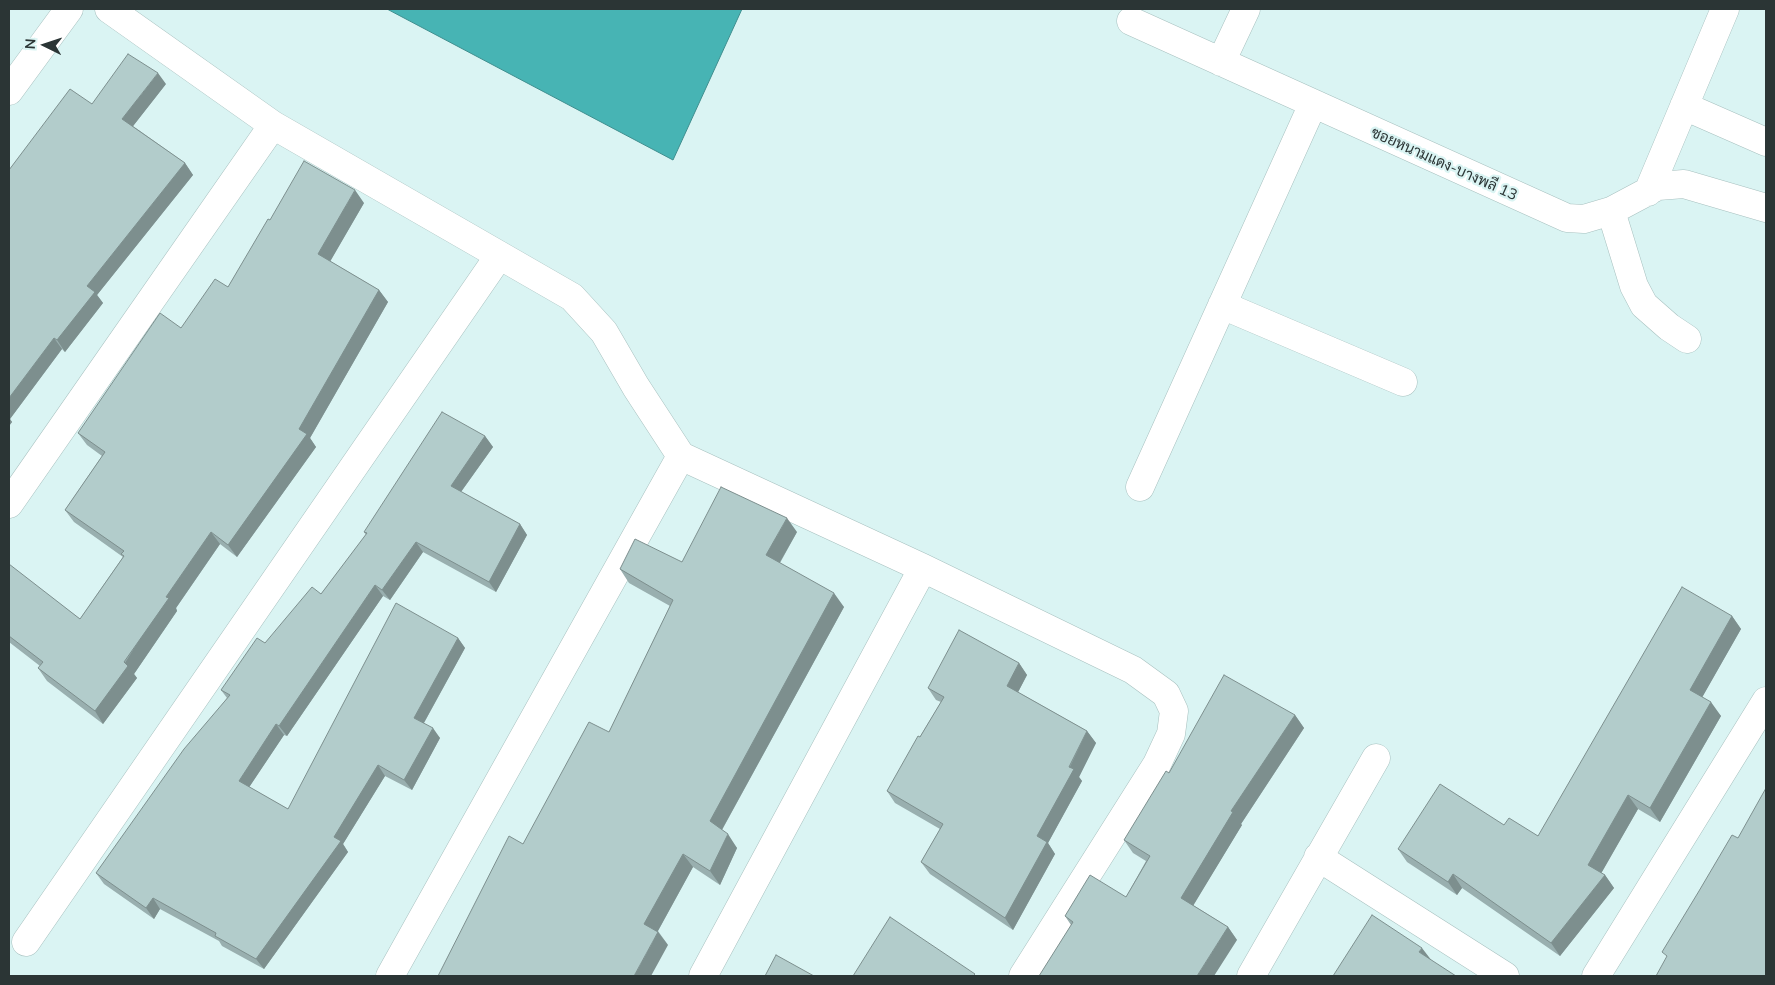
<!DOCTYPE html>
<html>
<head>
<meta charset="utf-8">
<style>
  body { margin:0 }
  #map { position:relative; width:1775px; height:985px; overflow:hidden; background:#daf4f3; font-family:Mulish,sans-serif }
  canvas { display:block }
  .frame { position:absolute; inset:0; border:10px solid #2b3535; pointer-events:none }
  .north { position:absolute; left:20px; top:20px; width:50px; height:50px; -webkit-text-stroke:4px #daf4f3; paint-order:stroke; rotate:274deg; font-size:14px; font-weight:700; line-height:20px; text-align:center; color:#2b3535 }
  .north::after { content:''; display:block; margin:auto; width:18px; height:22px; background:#2b3535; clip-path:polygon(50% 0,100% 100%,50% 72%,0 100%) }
</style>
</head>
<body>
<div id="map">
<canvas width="1775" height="985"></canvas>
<div class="frame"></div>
<div class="north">N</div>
</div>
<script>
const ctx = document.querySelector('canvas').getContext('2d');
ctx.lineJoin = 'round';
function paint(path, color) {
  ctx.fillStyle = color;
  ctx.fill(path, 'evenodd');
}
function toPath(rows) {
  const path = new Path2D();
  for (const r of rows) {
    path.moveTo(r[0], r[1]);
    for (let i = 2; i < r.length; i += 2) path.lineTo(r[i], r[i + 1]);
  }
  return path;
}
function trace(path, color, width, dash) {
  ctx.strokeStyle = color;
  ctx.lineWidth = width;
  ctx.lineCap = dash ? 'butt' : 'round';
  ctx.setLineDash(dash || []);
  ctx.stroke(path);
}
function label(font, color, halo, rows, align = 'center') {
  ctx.font = font + ' Mulish,Sarabun,sans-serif';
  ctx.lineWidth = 4.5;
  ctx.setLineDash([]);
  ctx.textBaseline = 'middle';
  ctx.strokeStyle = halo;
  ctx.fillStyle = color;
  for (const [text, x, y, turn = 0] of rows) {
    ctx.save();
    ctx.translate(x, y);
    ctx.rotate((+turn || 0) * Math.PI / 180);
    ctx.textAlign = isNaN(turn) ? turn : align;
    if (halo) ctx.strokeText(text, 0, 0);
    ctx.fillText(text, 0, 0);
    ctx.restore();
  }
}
const water = toPath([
  [387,9,742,9,673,160,387,9]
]);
paint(water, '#47b4b4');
trace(water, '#3f8e8e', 1);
const minor = toPath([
  [109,9,273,125,572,297,604,332,636,387,681,456,923,568,1133,670,1166,694,1174,711,1171,734,1157,764,1023,976],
  [1131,21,1567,218,1584,219,1611,211,1658,186,1684,184,1766,208],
  [1221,62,1246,9],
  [9,91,69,9],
  [1684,106,1766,142],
  [1648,192,1725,9],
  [1611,211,1634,286,1644,305,1669,327,1687,339],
  [1222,305,1403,382],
  [1140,487,1313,104],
  [9,504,273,125],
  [1318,857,1505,976],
  [26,942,499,256],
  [390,976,681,456],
  [703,976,923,568],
  [1251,976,1376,758],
  [1596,976,1766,701]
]);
trace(minor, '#a7c0bf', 29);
trace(minor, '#fff', 28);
paint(toPath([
  [166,84,133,126,185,163,193,175,97,295,103,303,65,352,62,349,10,419,12,422,9,426,9,170],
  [364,203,330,261,379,290,388,302,310,438,316,447,237,557,220,544,176,608,177,611,134,674,137,678,103,724,47,681,38,668,40,666,9,642,9,565,80,619,123,557,74,522,65,510,102,456,87,445,78,433,181,328,228,287,270,220],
  [485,436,493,447,461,492,520,524,527,535,496,592,423,552,390,600,383,596,287,736,284,735,249,787,288,809,458,638,465,648,424,723,440,738,412,790,385,776,343,844,348,852,264,969,222,946,219,941,160,909,154,919,104,884,96,873,227,698,221,690,265,643,321,594,366,535,364,532],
  [797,532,780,563,844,607,722,830,737,848,720,885,693,867,658,931,668,945,523,844,609,732,670,606,629,583,620,569,682,562],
  [1732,616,1741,629,1702,697,1721,716,1660,822,1638,809,1601,873,1605,875,1614,888,1560,956,1462,888,1457,895,1407,862,1398,849,1504,825,1538,836],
  [1019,663,1027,675,1018,692,1087,731,1096,743,1079,777,1082,781,1048,843,1055,854,1013,930,930,874,921,862,940,829,895,803,887,791,941,702,936,700,928,688],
  [1295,715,1304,728,1241,824,1242,825,1193,905,1228,927,1237,940,1071,925,1065,916,1126,897,1146,861,1133,853,1124,840]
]), '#99afaf');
paint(toPath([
  [158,73,166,84,130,130,122,119],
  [185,163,193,175,97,295,103,303,65,352,57,340,87,286],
  [355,190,364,203,327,267,318,254],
  [379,290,388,302,310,438,316,447,237,557,228,545,299,429],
  [54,338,62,349,10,419,12,422,9,426,9,398],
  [485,436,493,447,458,496,451,486],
  [787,518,797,532,776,569,766,555],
  [520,524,527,535,496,592,489,582],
  [211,532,220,544,176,608,177,611,134,674,137,678,103,724,95,711,166,597],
  [416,542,423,552,390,600,382,590],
  [375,585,383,596,287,736,279,726],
  [834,593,844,607,719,835,710,821],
  [1732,616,1741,629,1699,703,1690,690],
  [458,638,465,648,421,728,414,718],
  [1019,663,1027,675,1015,698,1007,686],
  [1711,702,1721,716,1660,822,1650,808],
  [1295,715,1304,728,1241,824,1242,825,1190,911,1181,898,1231,811],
  [276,724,284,735,246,792,239,781],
  [433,728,440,738,412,790,404,780],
  [1087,731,1096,743,1079,777,1082,781,1048,843,1055,854,1013,930,1005,918,1037,836],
  [378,765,385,776,343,844,348,852,264,969,256,959],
  [1628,795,1638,809,1598,879,1588,865],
  [728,834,737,848,720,885,710,871],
  [683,854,693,867,654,938,644,924],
  [1453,874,1462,888,1457,895,1448,882],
  [1605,875,1614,888,1560,956,1551,943],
  [153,898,160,909,154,919,146,908],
  [1228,927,1237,940,1214,976,1197,976],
  [658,932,668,945,651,976,634,976],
  [1422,948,1432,961,1419,952]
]), '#7d8f8e');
const building = toPath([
  [128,54,158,73,122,119,185,163,87,286,95,292,57,340,54,338,9,398,9,170,70,89,92,104,128,54],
  [304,161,355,190,318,254,379,290,299,429,307,434,228,545,211,532,166,597,169,598,124,662,128,666,95,711,38,668,43,662,9,636,9,564,80,619,124,556,121,554,124,551,65,510,105,452,78,433,160,313,181,328,215,279,228,287,268,219,270,220,304,161],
  [442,412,485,436,451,486,520,524,489,582,416,542,382,590,375,585,279,726,276,724,239,781,288,809,396,603,458,638,414,718,433,728,404,780,378,765,334,837,341,841,256,959,215,936,216,933,153,898,146,908,96,873,184,749,230,695,221,690,257,638,265,643,312,587,321,594,367,533,364,532,442,412],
  [721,487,787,518,766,555,834,593,710,821,728,834,710,871,683,854,644,924,658,932,634,976,438,976,509,836,523,844,589,722,609,732,673,600,620,569,635,539,682,562,721,487],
  [1682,587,1732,616,1690,690,1711,702,1650,808,1628,795,1588,865,1605,875,1551,943,1453,874,1448,882,1398,849,1440,784,1504,825,1509,818,1538,836,1682,587],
  [959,630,1019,663,1007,686,1087,731,1069,767,1074,769,1037,836,1047,842,1005,918,921,862,943,824,887,791,918,736,920,737,944,697,928,688,959,630],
  [1224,675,1295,715,1231,811,1233,812,1181,898,1228,927,1197,976,1039,976,1073,922,1065,916,1090,875,1126,897,1150,856,1124,840,1166,771,1169,773,1224,675],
  [1766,788,1766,976,1656,976,1667,956,1662,952,1699,891,1732,835,1738,838,1766,788],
  [1372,915,1422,948,1419,952,1456,976,1333,976,1372,915],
  [890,917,975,974,973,976,853,976,890,917],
  [776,955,814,976,765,976,776,955]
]);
paint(building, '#b2cccb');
trace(building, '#7d8f8e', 1);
label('15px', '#2b3535', '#daf4f3', [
  ["ซอยหนามแดง-บางพลี 13",1444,164,24]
]);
</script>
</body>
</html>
